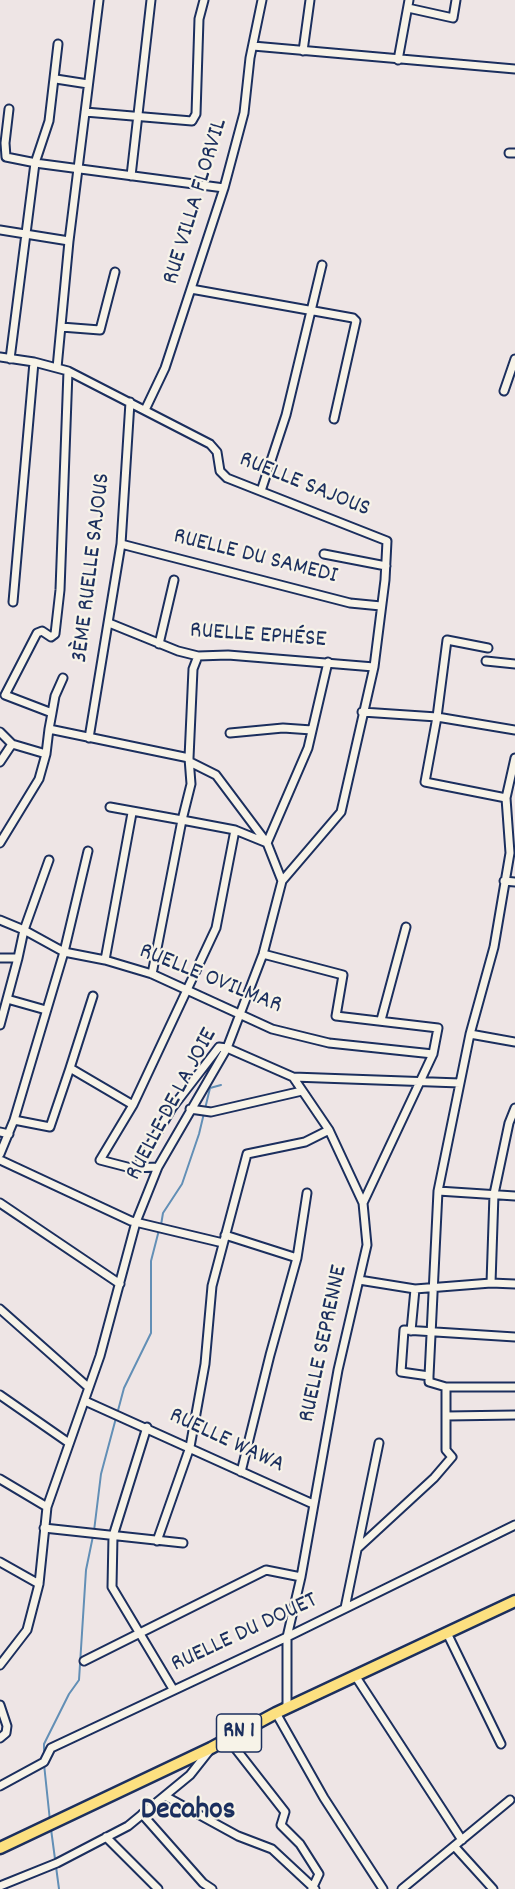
<!DOCTYPE html>
<html>
<head>
<meta charset="utf-8">
<style>
  body { margin:0 }
  canvas { display:block; background:#eee5e5 }
</style>
</head>
<body>
<canvas width="515" height="1889"></canvas>
<script>
const ctx = document.querySelector('canvas').getContext('2d');
ctx.lineJoin = 'round';
function toPath(rows) {
  const path = new Path2D();
  for (const r of rows) {
    path.moveTo(r[0], r[1]);
    for (let i = 2; i < r.length; i += 2) path.lineTo(r[i], r[i + 1]);
  }
  return path;
}
function trace(path, color, width, dash) {
  ctx.strokeStyle = color;
  ctx.lineWidth = width;
  ctx.lineCap = dash ? 'butt' : 'round';
  ctx.setLineDash(dash || []);
  ctx.stroke(path);
}
function label(font, color, halo, rows, align = 'center') {
  ctx.font = font + ' Dekko,sans-serif';
  ctx.lineWidth = 4.5;
  ctx.setLineDash([]);
  ctx.textBaseline = 'middle';
  ctx.strokeStyle = halo;
  ctx.fillStyle = color;
  for (const [text, x, y, turn = 0] of rows) {
    ctx.save();
    ctx.translate(x, y);
    ctx.rotate((+turn || 0) * Math.PI / 180);
    ctx.textAlign = isNaN(turn) ? turn : align;
    if (halo) ctx.strokeText(text, 0, 0);
    ctx.fillText(text, 0, 0);
    ctx.restore();
  }
}
trace(toPath([
  [161,1225,163,1213,182,1184,199,1134,210,1088,221,1085],
  [94,1531,101,1474,124,1388,151,1333,151,1261,159,1230],
  [44,1757,44,1744,69,1694,79,1680,86,1570,93,1536],
  [44,1764,50,1821],
  [51,1829,59,1889]
]), '#628fb6', 2);
const street = toPath([
  [408,8,453,18,456,0],
  [253,46,515,69],
  [303,51,310,0],
  [398,60,409,0],
  [56,79,88,84],
  [9,109,5,143,6,157,36,163],
  [85,112,192,121,196,114,199,19,204,0],
  [509,153,515,153],
  [35,163,49,121,58,44],
  [131,176,151,0],
  [0,230,69,241],
  [191,289,353,318,356,321,334,419],
  [61,327,100,330,115,272],
  [0,357,34,362,68,371,210,444,217,452,220,471,227,478,387,541,385,580,374,667,341,812,282,881,263,954,227,1048,158,1167,136,1222,100,1356,47,1507,39,1584,27,1630,0,1665],
  [10,359,35,163,224,188],
  [57,368,69,241,99,0],
  [504,391,515,359],
  [145,410,165,368,224,188,244,113,250,58,262,0],
  [261,491,286,415,322,265],
  [121,544,350,603,381,606],
  [324,554,386,566],
  [13,602,34,362],
  [109,623,178,651,198,656,228,655,374,667],
  [159,644,174,580],
  [198,656,193,669,189,758,191,784,182,820,235,830,267,843],
  [486,661,515,664],
  [362,712,437,717,515,730],
  [52,713,55,696,63,678],
  [49,729,52,713,5,695,37,633,42,631,51,637,55,634,60,590,68,371],
  [0,732,12,744,46,754,49,729,189,758],
  [230,733,283,728,312,730],
  [89,738,121,544,130,402],
  [0,762,12,744],
  [190,762,216,775,267,843],
  [506,798,515,758],
  [110,807,182,820,152,974],
  [0,843,39,779,46,754],
  [282,881,267,843,308,748,328,662],
  [504,881,515,882],
  [0,920,24,930,49,860],
  [263,954,343,975,336,1016,438,1028,433,1054,363,1203],
  [0,958,18,958,24,930,64,952,105,960,152,974,272,1029,329,1043,433,1054],
  [105,960,132,813],
  [7,999,46,1010],
  [381,1020,406,927],
  [0,1025,18,958],
  [470,1034,515,1042],
  [70,1068,93,996],
  [293,1077,460,1083],
  [190,1109,211,1112,302,1091],
  [14,1120,50,1127,70,1068,133,1105],
  [0,1132,9,1134],
  [0,1154,14,1120,64,952,88,851],
  [0,1160,131,1221,223,1243],
  [138,1166,172,1108,219,1047,227,1048,293,1077,329,1130,363,1203,367,1245,338,1370,301,1577,287,1637,287,1708],
  [158,1167,131,1168,100,1160,133,1105,216,928,235,830],
  [438,1191,515,1196],
  [0,1203,120,1284],
  [225,1235,297,1258],
  [359,1280,415,1289,491,1283,515,1284],
  [491,1283,494,1194,509,1123,515,1108],
  [0,1309,88,1387],
  [411,1331,415,1289],
  [429,1376,438,1191,470,1034,494,947,510,853,506,798,425,782,437,717,447,640,488,648],
  [446,1387,515,1387],
  [0,1395,69,1443],
  [85,1401,313,1504],
  [447,1416,515,1415],
  [147,1427,113,1536,112,1587,173,1689],
  [241,1472,270,1355,297,1258,307,1193],
  [0,1479,47,1507],
  [44,1528,183,1543],
  [157,1541,190,1447,205,1364,212,1286,247,1154,305,1142,329,1130],
  [358,1548,434,1478,452,1457,446,1450,446,1387,429,1382,429,1376,401,1372,404,1330,515,1337],
  [0,1562,39,1584],
  [345,1608,379,1443],
  [447,1633,501,1744],
  [84,1661,266,1570,301,1577],
  [356,1677,462,1840],
  [0,1705,7,1726,6,1733,0,1738],
  [276,1713,324,1798,383,1889],
  [228,1739,285,1812,281,1825,300,1844,319,1874,312,1889],
  [0,1786,44,1762,51,1748,287,1637,515,1525],
  [165,1796,238,1836,272,1849,315,1889],
  [142,1814,203,1883,212,1889],
  [106,1837,158,1889],
  [455,1847,493,1889],
  [0,1886,57,1863,128,1826,190,1775,209,1751],
  [402,1889,510,1800]
]);
const primary = toPath([
  [0,1848,211,1748,276,1713,515,1601]
]);
trace(street, '#1b2f5e', 11);
trace(primary, '#1b2f5e', 15);
trace(street, '#f7f3e8', 7);
trace(primary, '#fce080', 10);
for (const [x, y, w] of [
  [239,1733,45]
]) {
  const box = new Path2D();
  box.roundRect(x - w / 2, y - 19, w, 38, 4.5);
  ctx.fillStyle = '#f7f3e8';
  ctx.fill(box);
  trace(box, '#1b2f5e', 1.5);
}
label('bold 22px', '#1b2f5e', null, [
  ["RN 1",239,1733]
]);
label('24px', '#1b2f5e', '#f7f3e8', [
  ["RUE VILLA FLORVIL",197,202,-73],
  ["RUELLE SAJOUS",304,486,22],
  ["RUELLE DU SAMEDI",255,558,14],
  ["3ÈME RUELLE SAJOUS",93,568,-83],
  ["RUELLE EPHÉSE",258,637,4],
  ["RUELLE OVILMAR",210,980,22],
  ["RUELLE DE LA JOIE",173,1105,-62],
  ["RUELLE SEPRENNE",325,1344,-78],
  ["RUELLE WAWA",226,1442,25],
  ["RUELLE DU DOUET",245,1634,-25]
]);
label('bold 30px', '#1b2f5e', '#f7f3e8', [
  ["Decahos",188,1813]
]);
</script>
</body>
</html>
